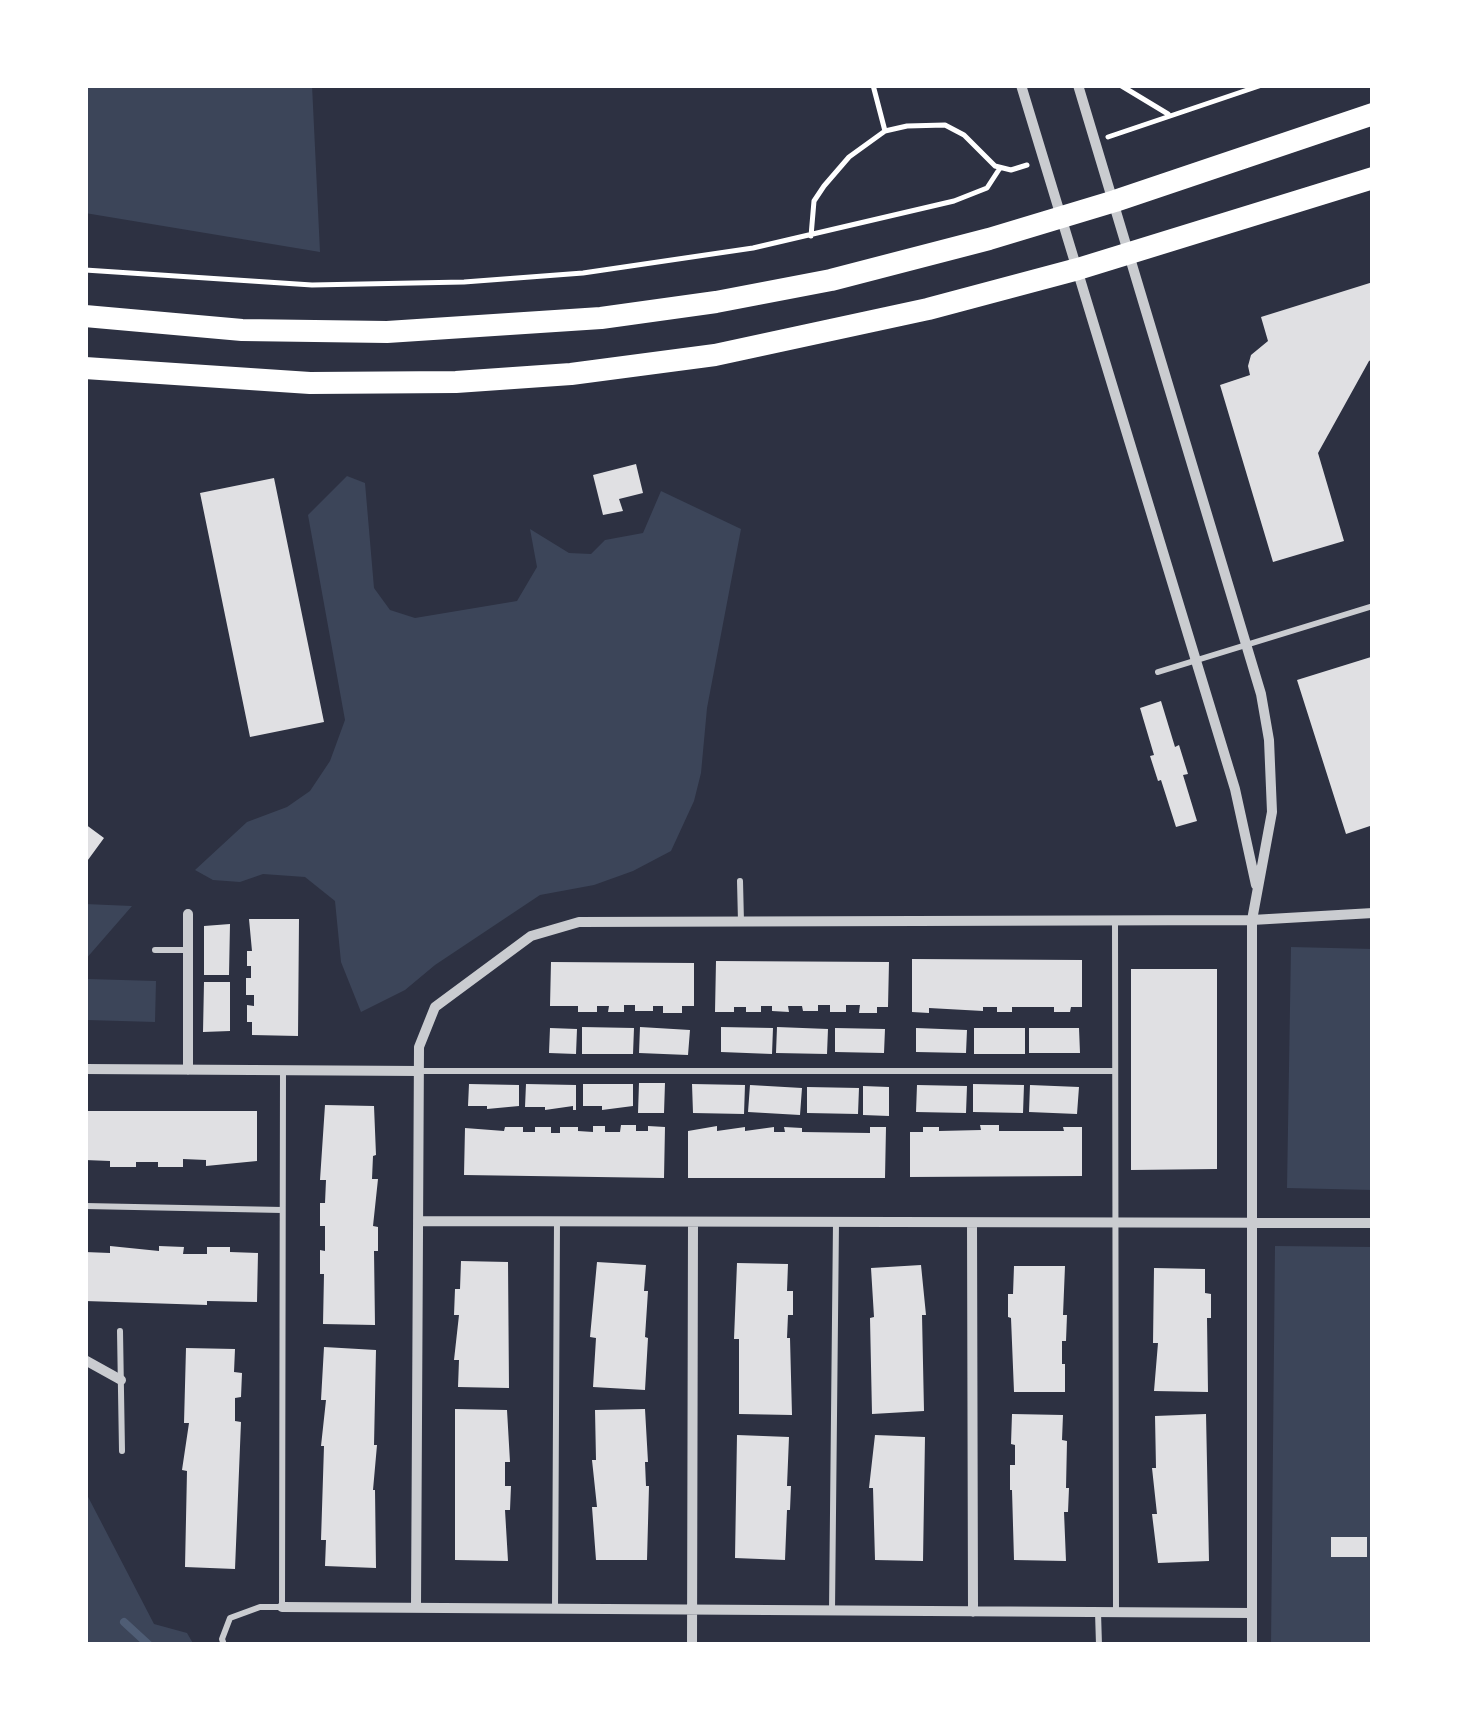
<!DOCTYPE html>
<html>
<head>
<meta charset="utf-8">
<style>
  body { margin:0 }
  #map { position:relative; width:1458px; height:1730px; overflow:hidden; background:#2d3142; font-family:Helvetica,sans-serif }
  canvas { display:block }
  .frame { position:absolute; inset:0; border:88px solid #fff; pointer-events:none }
</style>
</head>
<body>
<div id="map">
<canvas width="1458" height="1730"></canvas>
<div class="frame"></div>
</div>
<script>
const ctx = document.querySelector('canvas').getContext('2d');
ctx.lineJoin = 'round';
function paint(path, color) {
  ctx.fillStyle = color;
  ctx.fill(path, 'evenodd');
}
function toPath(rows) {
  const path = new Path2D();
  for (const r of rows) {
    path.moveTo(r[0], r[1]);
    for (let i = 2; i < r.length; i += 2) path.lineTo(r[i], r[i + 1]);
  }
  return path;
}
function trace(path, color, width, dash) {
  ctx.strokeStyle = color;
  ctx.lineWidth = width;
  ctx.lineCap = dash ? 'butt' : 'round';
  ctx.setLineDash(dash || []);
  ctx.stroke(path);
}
paint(toPath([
  [85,85,312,85,320,252,85,213],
  [347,476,365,483,374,588,390,610,415,618,517,601,537,567,530,529,569,553,591,554,605,540,643,533,661,491,741,529,707,708,701,773,694,801,671,851,633,871,594,885,540,895,435,965,405,990,361,1012,341,962,335,901,305,877,263,874,240,882,213,880,195,870,247,822,287,807,310,791,330,761,345,720,308,515],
  [85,904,132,906,85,960],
  [1291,947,1373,949,1373,1190,1287,1188],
  [88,979,156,981,155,1022,87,1020],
  [1275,1246,1373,1247,1373,1645,1271,1645],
  [85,1491,154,1624,187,1633,194,1645,85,1645]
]), '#3c4559');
trace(toPath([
  [124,1622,149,1645]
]), '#4f5d75', 8);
paint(toPath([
  [1373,282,1373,359,1369,361,1318,453,1344,541,1273,562,1220,385,1250,375,1248,366,1251,355,1268,341,1261,317],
  [636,464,643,493,619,499,623,511,603,515,593,475],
  [274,478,324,722,250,737,200,493],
  [1371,657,1373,825,1346,834,1297,680],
  [1161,701,1175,747,1179,745,1188,774,1183,775,1197,821,1176,827,1161,780,1158,781,1150,756,1154,755,1140,708],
  [85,824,104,838,85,864],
  [249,919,299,919,298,1036,252,1035,252,1022,247,1022,247,1005,254,1006,254,995,246,995,246,978,251,978,251,966,247,966,247,951,252,951],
  [230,924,229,975,204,975,204,926],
  [912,959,1082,960,1082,1007,1071,1007,1070,1012,1054,1012,1054,1007,1012,1007,1012,1012,997,1012,997,1007,983,1007,983,1011,929,1008,929,1013,912,1012],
  [716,961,889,962,888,1007,877,1007,877,1013,859,1013,860,1005,846,1005,846,1012,830,1012,830,1005,818,1005,818,1011,803,1011,802,1006,788,1006,789,1012,772,1011,772,1006,761,1006,761,1012,746,1012,746,1007,734,1007,734,1012,715,1012],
  [551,962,694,963,694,1006,682,1006,682,1013,663,1013,663,1006,653,1006,653,1011,635,1011,635,1005,624,1005,624,1012,608,1012,609,1006,597,1006,597,1012,578,1012,578,1006,550,1006],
  [1131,969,1217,969,1217,1169,1131,1170],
  [204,982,230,982,230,1031,203,1032],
  [582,1027,634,1028,633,1054,582,1054],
  [640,1027,690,1030,688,1055,639,1053],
  [721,1027,773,1028,772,1054,721,1052],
  [777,1027,828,1029,827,1054,776,1053],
  [550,1028,577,1029,576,1054,549,1053],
  [835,1028,885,1029,884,1053,835,1052],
  [916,1028,967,1030,966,1053,916,1052],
  [974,1028,1025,1028,1025,1054,974,1054],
  [1029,1028,1079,1028,1080,1053,1029,1053],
  [639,1083,665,1083,664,1113,638,1113],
  [469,1084,519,1085,519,1106,487,1109,487,1106,468,1106],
  [526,1084,576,1085,576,1110,573,1110,573,1106,545,1110,545,1107,525,1107],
  [583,1084,633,1084,633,1106,602,1110,602,1106,583,1106],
  [692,1084,745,1085,744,1114,693,1113],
  [973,1084,1024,1085,1023,1113,973,1112],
  [750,1085,802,1088,800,1115,748,1112],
  [917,1085,967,1086,966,1113,916,1112],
  [1030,1085,1079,1087,1077,1114,1029,1112],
  [863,1086,889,1087,889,1116,863,1115],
  [807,1087,859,1088,858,1114,807,1113],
  [325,1105,374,1106,376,1155,373,1156,372,1179,378,1179,373,1226,378,1227,378,1251,374,1251,375,1325,323,1324,324,1274,320,1274,320,1250,325,1251,325,1226,320,1226,320,1203,325,1203,326,1180,320,1180],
  [85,1111,257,1111,257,1161,206,1166,206,1160,183,1159,183,1167,158,1167,158,1162,136,1162,136,1167,110,1167,110,1161,85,1160],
  [621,1125,636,1125,636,1131,648,1131,648,1126,665,1127,664,1178,464,1175,465,1128,504,1131,505,1127,523,1127,523,1132,535,1132,535,1127,551,1127,551,1133,560,1133,560,1127,578,1127,578,1131,593,1132,593,1126,605,1126,605,1132,620,1132],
  [980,1125,999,1125,999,1131,1064,1131,1063,1127,1082,1127,1082,1176,910,1177,910,1132,923,1132,923,1127,939,1127,939,1131,981,1130],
  [717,1126,717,1131,745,1127,745,1131,774,1127,774,1132,785,1132,784,1127,802,1128,802,1132,870,1133,870,1127,886,1127,885,1178,688,1178,688,1131],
  [110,1246,159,1251,159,1246,184,1247,183,1254,207,1254,207,1247,230,1247,230,1252,258,1253,257,1302,207,1301,207,1305,85,1301,85,1252,110,1253],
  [461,1261,508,1262,509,1388,458,1387,459,1360,454,1360,459,1315,454,1315,455,1289,460,1289],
  [597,1262,646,1265,644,1291,648,1291,645,1337,648,1338,645,1390,593,1387,596,1338,590,1337],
  [737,1263,788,1264,787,1291,793,1291,793,1315,788,1315,787,1338,790,1338,792,1415,739,1414,739,1339,734,1339],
  [921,1265,926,1315,922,1315,924,1411,872,1414,870,1318,874,1317,871,1268],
  [1014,1266,1065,1266,1063,1315,1067,1315,1066,1341,1062,1341,1062,1364,1065,1364,1065,1392,1014,1392,1011,1318,1008,1317,1008,1294,1013,1294],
  [1154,1268,1205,1269,1205,1293,1211,1294,1211,1318,1207,1318,1208,1392,1154,1391,1158,1343,1153,1343],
  [324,1347,376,1350,374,1445,377,1445,373,1490,375,1490,376,1568,325,1566,326,1540,321,1540,324,1446,321,1446,326,1400,321,1400],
  [186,1348,235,1349,234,1372,242,1373,241,1397,235,1398,235,1421,241,1422,235,1569,185,1567,187,1471,182,1470,189,1423,184,1423],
  [455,1409,507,1410,510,1462,505,1462,505,1486,511,1486,510,1510,505,1510,508,1561,455,1560],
  [645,1409,648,1462,645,1462,646,1486,649,1486,647,1560,596,1560,592,1507,597,1507,592,1460,596,1460,595,1410],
  [1012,1414,1063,1415,1062,1440,1067,1441,1066,1488,1069,1488,1068,1512,1064,1512,1066,1561,1014,1560,1012,1490,1010,1490,1010,1465,1015,1465,1015,1445,1011,1444],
  [1206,1414,1209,1561,1158,1563,1152,1514,1157,1514,1152,1468,1156,1468,1155,1416],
  [737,1435,789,1437,787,1486,791,1486,790,1510,787,1510,785,1560,735,1558],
  [875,1435,925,1437,923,1561,875,1560,873,1488,869,1488],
  [1331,1537,1367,1537,1367,1557,1331,1557]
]), '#e0e0e3');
trace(toPath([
  [873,85,885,131],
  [1120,85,1168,114],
  [1108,137,1262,85],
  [811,236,814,201,824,186,849,157,885,131,907,126,945,125,964,135,995,166,1011,170,1027,165],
  [85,270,312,285,464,282,583,273,753,248,954,201,987,188,1000,168]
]), '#fff', 5);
trace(toPath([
  [1158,672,1373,606],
  [740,881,741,922],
  [1115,921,1116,1612],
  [155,950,188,950],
  [419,1071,1115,1071],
  [85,1206,282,1210],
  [120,1331,122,1451],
  [555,1608,557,1221],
  [832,1610,836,1222],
  [1098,1612,1099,1645],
  [224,1645,222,1639,230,1618,260,1607,282,1607,283,1070]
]), '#caccd0', 6);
trace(toPath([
  [1021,85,1235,789,1256,885],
  [1078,85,1261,694,1269,740,1272,812,1252,920,1252,1645],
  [85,1069,419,1071],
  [188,1070,188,914],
  [418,1221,1373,1223],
  [972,1223,973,1612],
  [85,1360,121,1380],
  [282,1607,1252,1613],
  [416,1607,419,1047,435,1007,531,936,579,922,1252,920,1373,913],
  [692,1645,693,1222]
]), '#caccd0', 10);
trace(toPath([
  [85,316,242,330,387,332,601,318,716,302,831,280,989,239,1115,201,1373,114],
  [85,368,310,383,456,382,571,374,715,355,928,309,1078,269,1373,178]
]), '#fff', 22);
</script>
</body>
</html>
